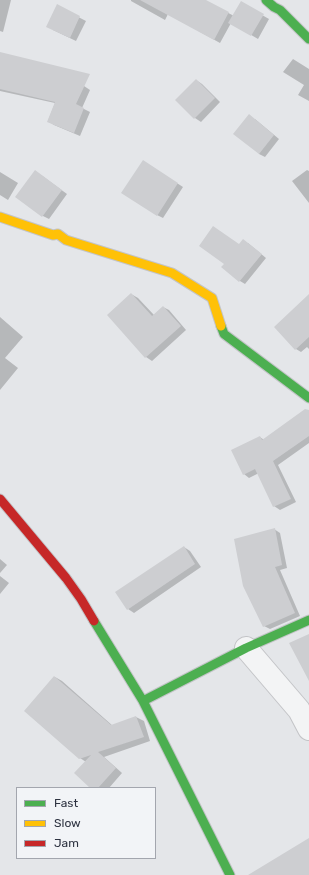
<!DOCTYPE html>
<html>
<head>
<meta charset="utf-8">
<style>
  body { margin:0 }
  #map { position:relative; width:309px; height:875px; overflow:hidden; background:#e4e6e9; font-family:Rubik,sans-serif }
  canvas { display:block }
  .legend { position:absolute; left:16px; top:787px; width:140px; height:72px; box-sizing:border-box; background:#f2f4f7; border:1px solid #a3a6ae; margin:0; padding:5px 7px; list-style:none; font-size:12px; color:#2d3240 }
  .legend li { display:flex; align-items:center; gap:8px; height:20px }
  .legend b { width:20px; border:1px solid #a3a6ae }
</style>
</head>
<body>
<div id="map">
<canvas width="309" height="875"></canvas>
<ul class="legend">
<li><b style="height:5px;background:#4caf50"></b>Fast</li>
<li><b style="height:5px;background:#ffc107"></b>Slow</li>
<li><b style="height:5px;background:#c62828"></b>Jam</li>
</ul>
</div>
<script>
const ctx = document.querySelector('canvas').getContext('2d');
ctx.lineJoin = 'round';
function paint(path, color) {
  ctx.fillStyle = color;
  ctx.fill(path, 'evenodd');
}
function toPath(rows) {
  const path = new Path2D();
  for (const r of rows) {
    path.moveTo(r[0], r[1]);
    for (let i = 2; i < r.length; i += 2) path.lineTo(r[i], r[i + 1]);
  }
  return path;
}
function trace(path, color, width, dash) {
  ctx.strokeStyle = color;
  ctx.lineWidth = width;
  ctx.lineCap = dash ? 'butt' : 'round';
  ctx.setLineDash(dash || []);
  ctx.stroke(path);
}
paint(toPath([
  [0,0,11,0,3,32,0,31],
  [131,0,204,0,234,16,241,3,269,19,258,39,231,23,220,43,168,14,165,20,131,1],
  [57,6,86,21,76,41,53,30],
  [293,59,309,69,309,101,298,95,304,85,283,72],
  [0,67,84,86,90,90,82,108,90,112,80,136,54,125,48,121,55,103,0,91],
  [196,80,202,84,220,102,201,122,195,118,176,100],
  [255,119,279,139,265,157,259,154],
  [149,165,183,187,163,218,157,215],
  [307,170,309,171,309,203,292,181],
  [0,172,18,183,8,200,0,195],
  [41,175,67,194,49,219,43,216],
  [248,243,266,258,245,284,240,281,222,267,240,245],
  [131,294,138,298,154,315,163,307,169,310,186,330,152,361,146,357,108,315],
  [309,300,309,349,307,347,301,352,296,349,275,327],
  [0,317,23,337,5,358,18,368,0,390],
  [309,414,309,443,278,465,296,502,280,510,274,506,259,473,249,478,244,474,260,437,264,440],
  [274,529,280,533,287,568,280,570,300,616,270,629,264,626],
  [184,547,190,551,201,567,134,613,128,609],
  [0,559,7,565,0,573],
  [0,576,9,583,0,594],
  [55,677,62,681,113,726,136,717,144,721,150,741,104,757,122,773,109,788,92,788,86,762,80,758]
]), '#0003');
paint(toPath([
  [140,0,206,0,229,12,214,40],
  [241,1,264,14,251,36,228,23],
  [57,4,80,16,70,38,46,27],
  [0,52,90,74,76,104,84,108,74,133,47,122,55,102,0,89],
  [196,79,215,98,194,119,175,100],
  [249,114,274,135,259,154,233,134],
  [143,160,178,183,157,216,121,193],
  [35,170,62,190,42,217,15,197],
  [213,226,239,244,243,239,262,254,239,282,221,267,224,264,199,246],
  [131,293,152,316,163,306,181,326,145,358,107,315],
  [309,294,309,337,295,350,274,327],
  [305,409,309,410,309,436,273,461,291,499,273,507,255,469,243,475,231,450,260,436,262,440],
  [275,528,282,565,275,567,295,613,263,627,243,586,234,539],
  [184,546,195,564,127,610,115,592],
  [309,634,309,681,289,643],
  [54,676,111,725,136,716,144,737,98,752,116,768,98,788,90,788,74,773,91,755,79,759,24,711],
  [309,838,309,875,248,875]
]), '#cdced1');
const street = toPath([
  [246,648,299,710,309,729]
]);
const fast = toPath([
  [266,0,274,7,280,10,309,39],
  [221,326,224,334,309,398],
  [94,621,143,701,230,875],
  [143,701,246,648,309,620]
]);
const slow = toPath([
  [0,217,53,235,58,234,66,240,172,273,212,298,221,326]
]);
const jam = toPath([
  [0,499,66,578,81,599,94,621]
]);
trace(street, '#c3c4c7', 24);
trace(fast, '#c3c4c7', 11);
trace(slow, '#c3c4c7', 11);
trace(jam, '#c3c4c7', 11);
trace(street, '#f3f4f5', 22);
trace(fast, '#4caf50', 9);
trace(slow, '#ffc107', 9);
trace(jam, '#c62828', 9);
</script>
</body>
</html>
